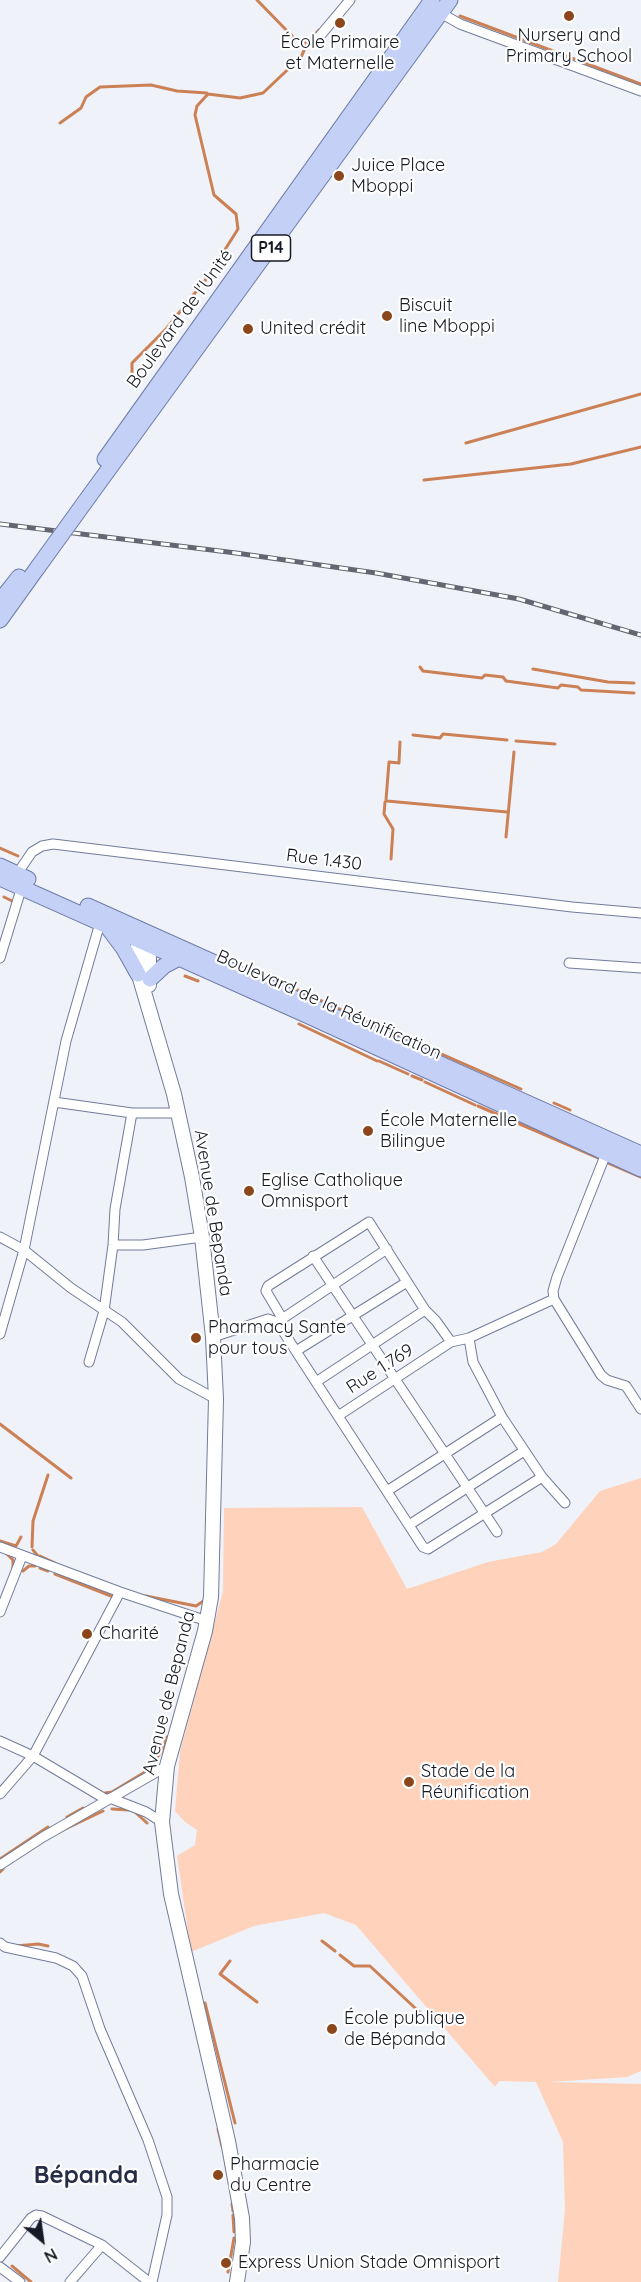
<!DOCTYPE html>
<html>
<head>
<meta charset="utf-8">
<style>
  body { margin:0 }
  #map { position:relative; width:641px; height:2282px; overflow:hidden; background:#f0f2f9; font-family:Quicksand,sans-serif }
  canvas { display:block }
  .north { position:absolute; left:12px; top:2210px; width:60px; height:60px; -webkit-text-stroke:4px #fff; paint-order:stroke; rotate:151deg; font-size:16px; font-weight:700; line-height:24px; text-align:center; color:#161a26 }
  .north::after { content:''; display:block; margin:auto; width:21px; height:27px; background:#161a26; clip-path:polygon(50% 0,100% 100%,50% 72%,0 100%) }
</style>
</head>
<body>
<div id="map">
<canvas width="641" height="2282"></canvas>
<div class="north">N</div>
</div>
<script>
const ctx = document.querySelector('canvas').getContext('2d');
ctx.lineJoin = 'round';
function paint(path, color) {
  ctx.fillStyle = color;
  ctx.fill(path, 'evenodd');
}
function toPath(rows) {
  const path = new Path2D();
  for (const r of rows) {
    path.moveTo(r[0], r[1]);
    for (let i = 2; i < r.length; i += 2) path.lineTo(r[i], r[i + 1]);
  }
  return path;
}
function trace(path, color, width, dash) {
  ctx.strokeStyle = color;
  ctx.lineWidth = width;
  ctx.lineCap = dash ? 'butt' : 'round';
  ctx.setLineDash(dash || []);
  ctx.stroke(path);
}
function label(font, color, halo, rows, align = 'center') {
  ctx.font = font + ' Quicksand,sans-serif';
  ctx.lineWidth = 4.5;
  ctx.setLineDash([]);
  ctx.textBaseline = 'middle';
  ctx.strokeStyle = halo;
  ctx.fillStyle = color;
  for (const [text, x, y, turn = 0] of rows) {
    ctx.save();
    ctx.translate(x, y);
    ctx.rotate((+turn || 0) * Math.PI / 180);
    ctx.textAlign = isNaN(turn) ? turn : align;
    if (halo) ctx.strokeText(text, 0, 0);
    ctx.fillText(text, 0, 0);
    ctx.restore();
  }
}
paint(toPath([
  [641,1478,641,2071,627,2077,549,2082,641,2084,641,2282,558,2282,565,2210,563,2142,536,2082,499,2081,495,2087,356,1925,324,1913,254,1926,191,1952,177,1856,195,1845,197,1830,185,1822,175,1811,180,1752,223,1591,224,1508,362,1507,407,1589,488,1562,542,1552,556,1544,600,1491]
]), '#fed2bb');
trace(toPath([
  [257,0,294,38,307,43],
  [460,16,641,84],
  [60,123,81,108,86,97,100,87,151,85,177,91,207,93],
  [132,373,132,363,166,329,207,278,238,229,236,214,214,195,195,115,197,106,208,94,240,98,263,93,301,57,307,44,319,30],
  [466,443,641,394],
  [424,480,571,464,641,447],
  [420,667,423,671,482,678,485,675,503,677,506,681,558,688,561,685,578,687,581,690,634,693],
  [533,669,608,682,634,683],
  [413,735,440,738,443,734,507,740],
  [516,741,555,744],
  [386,800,389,762,399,763,400,742],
  [387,801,507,812],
  [385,802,384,814,393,829,391,859],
  [506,837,514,752],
  [0,848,18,856],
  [4,897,12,901],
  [185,976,198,981],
  [298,990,401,1037],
  [299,1024,377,1061],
  [403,1037,521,1089],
  [379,1061,408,1074],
  [412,1076,422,1080],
  [425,1082,475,1105],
  [554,1103,570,1110],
  [478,1106,601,1159],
  [606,1162,641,1177],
  [0,1424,71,1478],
  [0,1541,16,1546,21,1537],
  [32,1547,33,1521,48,1475],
  [33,1550,38,1556],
  [7,1554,13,1560,13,1569],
  [40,1556,55,1563],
  [40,1568,48,1571],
  [23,1571,29,1566,35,1566],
  [55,1574,111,1596],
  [146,1596,196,1606,205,1600],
  [105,1793,112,1792,145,1772,162,1751,167,1737],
  [112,1809,129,1810],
  [135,1812,147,1823],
  [67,1817,83,1808],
  [61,1831,103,1811],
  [0,1859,48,1827],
  [0,1872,3,1869],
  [322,1941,335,1951],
  [16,1946,38,1944,48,1946],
  [340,1955,354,1966,370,1966],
  [230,1961,220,1974,257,2002],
  [371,1967,428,2020],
  [205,2003,235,2123],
  [218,2129,222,2146],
  [232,2204,233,2211],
  [233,2215,234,2232],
  [12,2266,31,2282],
  [228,2272,234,2238]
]), '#cb8055', 3);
const minor = toPath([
  [437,11,460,24,641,91],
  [319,37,350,0],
  [17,874,32,852,42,846,53,844,572,907,641,913],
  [0,958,23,883],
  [569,963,641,968],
  [54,1102,132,1113,178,1113],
  [607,1151,557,1277,553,1291,554,1299,601,1375,607,1380,626,1386,641,1409],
  [0,1237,24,1250,71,1288,122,1322,179,1379,216,1399],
  [113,1245,143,1245,202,1237],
  [313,1256,497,1532],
  [282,1318,266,1291,268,1286,369,1222,425,1310,436,1321,451,1342],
  [279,1321,387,1249],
  [0,1334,24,1250,66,1041,100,923],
  [213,1337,268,1319,277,1322,338,1416],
  [469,1338,473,1362,502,1417,542,1477,565,1503],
  [296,1351,407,1282],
  [89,1362,104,1311,113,1245,115,1209,132,1113],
  [316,1382,425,1310],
  [542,1477,428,1549,423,1547,338,1416,451,1342,469,1338,554,1299],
  [387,1491,502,1417],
  [409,1525,524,1451],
  [0,1547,120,1592,207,1621],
  [0,1612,22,1556],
  [0,1741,33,1756,107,1800],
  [0,1794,33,1756,120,1592],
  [110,1798,146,1812,162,1822],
  [0,1865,43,1837,167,1766],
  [0,1943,5,1947,56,1958,73,1966,82,1976,100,2029,148,2140,167,2197,167,2215,152,2282],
  [0,2257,31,2218,36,2215,42,2216,102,2245,149,2282],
  [0,2267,20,2282],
  [70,2282,102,2245]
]);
const secondary = toPath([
  [142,932,137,950,136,965,174,1094,192,1177,202,1237,213,1337,216,1399,211,1597,205,1631,167,1766,162,1822,171,1894,228,2141,242,2218,243,2242,237,2282],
  [149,985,149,944,151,936]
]);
const primary = toPath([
  [105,459,432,0],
  [90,495,450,0],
  [0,601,19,577],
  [0,620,38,567],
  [0,866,28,879],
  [0,878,313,1018,641,1169],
  [88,906,641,1154],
  [109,929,124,949,138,974],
  [150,979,164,966,179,958]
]);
trace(minor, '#727c9a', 11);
trace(secondary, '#727c9a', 16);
trace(primary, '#6e7ca8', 17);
trace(minor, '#fff', 9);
trace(secondary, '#fff', 14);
trace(primary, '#c4d0f5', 15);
const rail = toPath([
  [0,524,236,553,376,573,519,599,641,635]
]);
trace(rail, '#646771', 5);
trace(rail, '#fff', 3, [9]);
const primaryBridge = toPath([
  [38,567,90,495]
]);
trace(primaryBridge, '#6e7ca8', 17, []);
trace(primaryBridge, '#c4d0f5', 15);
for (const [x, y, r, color] of [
  [569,16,6,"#8b471b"],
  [340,23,6,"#8b471b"],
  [339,176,6,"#8b471b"],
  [387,316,6,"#8b471b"],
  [248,329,6,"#8b471b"],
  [368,1131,6,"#8b471b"],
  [249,1191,6,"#8b471b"],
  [196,1338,6,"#8b471b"],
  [87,1634,6,"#8b471b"],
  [409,1782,6,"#8b471b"],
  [332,2029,6,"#8b471b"],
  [218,2175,6,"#8b471b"],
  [226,2263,6,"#8b471b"]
]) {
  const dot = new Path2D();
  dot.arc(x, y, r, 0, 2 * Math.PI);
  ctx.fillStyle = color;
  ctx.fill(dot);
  trace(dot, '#fff', 2);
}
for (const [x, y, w] of [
  [271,248,39]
]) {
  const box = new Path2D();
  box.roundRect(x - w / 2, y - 13, w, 26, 4.5);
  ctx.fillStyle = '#fff';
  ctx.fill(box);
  trace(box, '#161a26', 1.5);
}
label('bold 16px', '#161a26', null, [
  ["P14",271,248]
]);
label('18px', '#161a26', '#fff', [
  ["Nursery and",569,36,"center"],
  ["Primary School",569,57,"center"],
  ["École Primaire",340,43,"center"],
  ["et Maternelle",340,64,"center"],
  ["Juice Place",351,166],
  ["Mboppi",351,187],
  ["Biscuit",399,306],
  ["line Mboppi",399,327],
  ["United crédit",260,329],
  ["École Maternelle",380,1121],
  ["Bilingue",380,1142],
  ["Eglise Catholique",261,1181],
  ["Omnisport",261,1202],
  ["Pharmacy Sante",208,1328],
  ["pour tous",208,1349],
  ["Charité",99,1634],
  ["Stade de la",421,1772],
  ["Réunification",421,1793],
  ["École publique",344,2019],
  ["de Bépanda",344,2040],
  ["Pharmacie",230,2165],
  ["du Centre",230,2186],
  ["Express Union Stade Omnisport",238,2263]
], 'left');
label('18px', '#161a26', '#fff', [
  ["Boulevard de l'Unité",180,319,-54],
  ["Rue 1.430",324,860,7],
  ["Boulevard de la Réunification",329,1005,24],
  ["Avenue de Bepanda",213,1213,81],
  ["Rue 1.769",380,1369,-33],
  ["Avenue de Bepanda",169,1693,-76]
]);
label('bold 24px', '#252d47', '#fff', [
  ["Bépanda",86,2176]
]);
</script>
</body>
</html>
